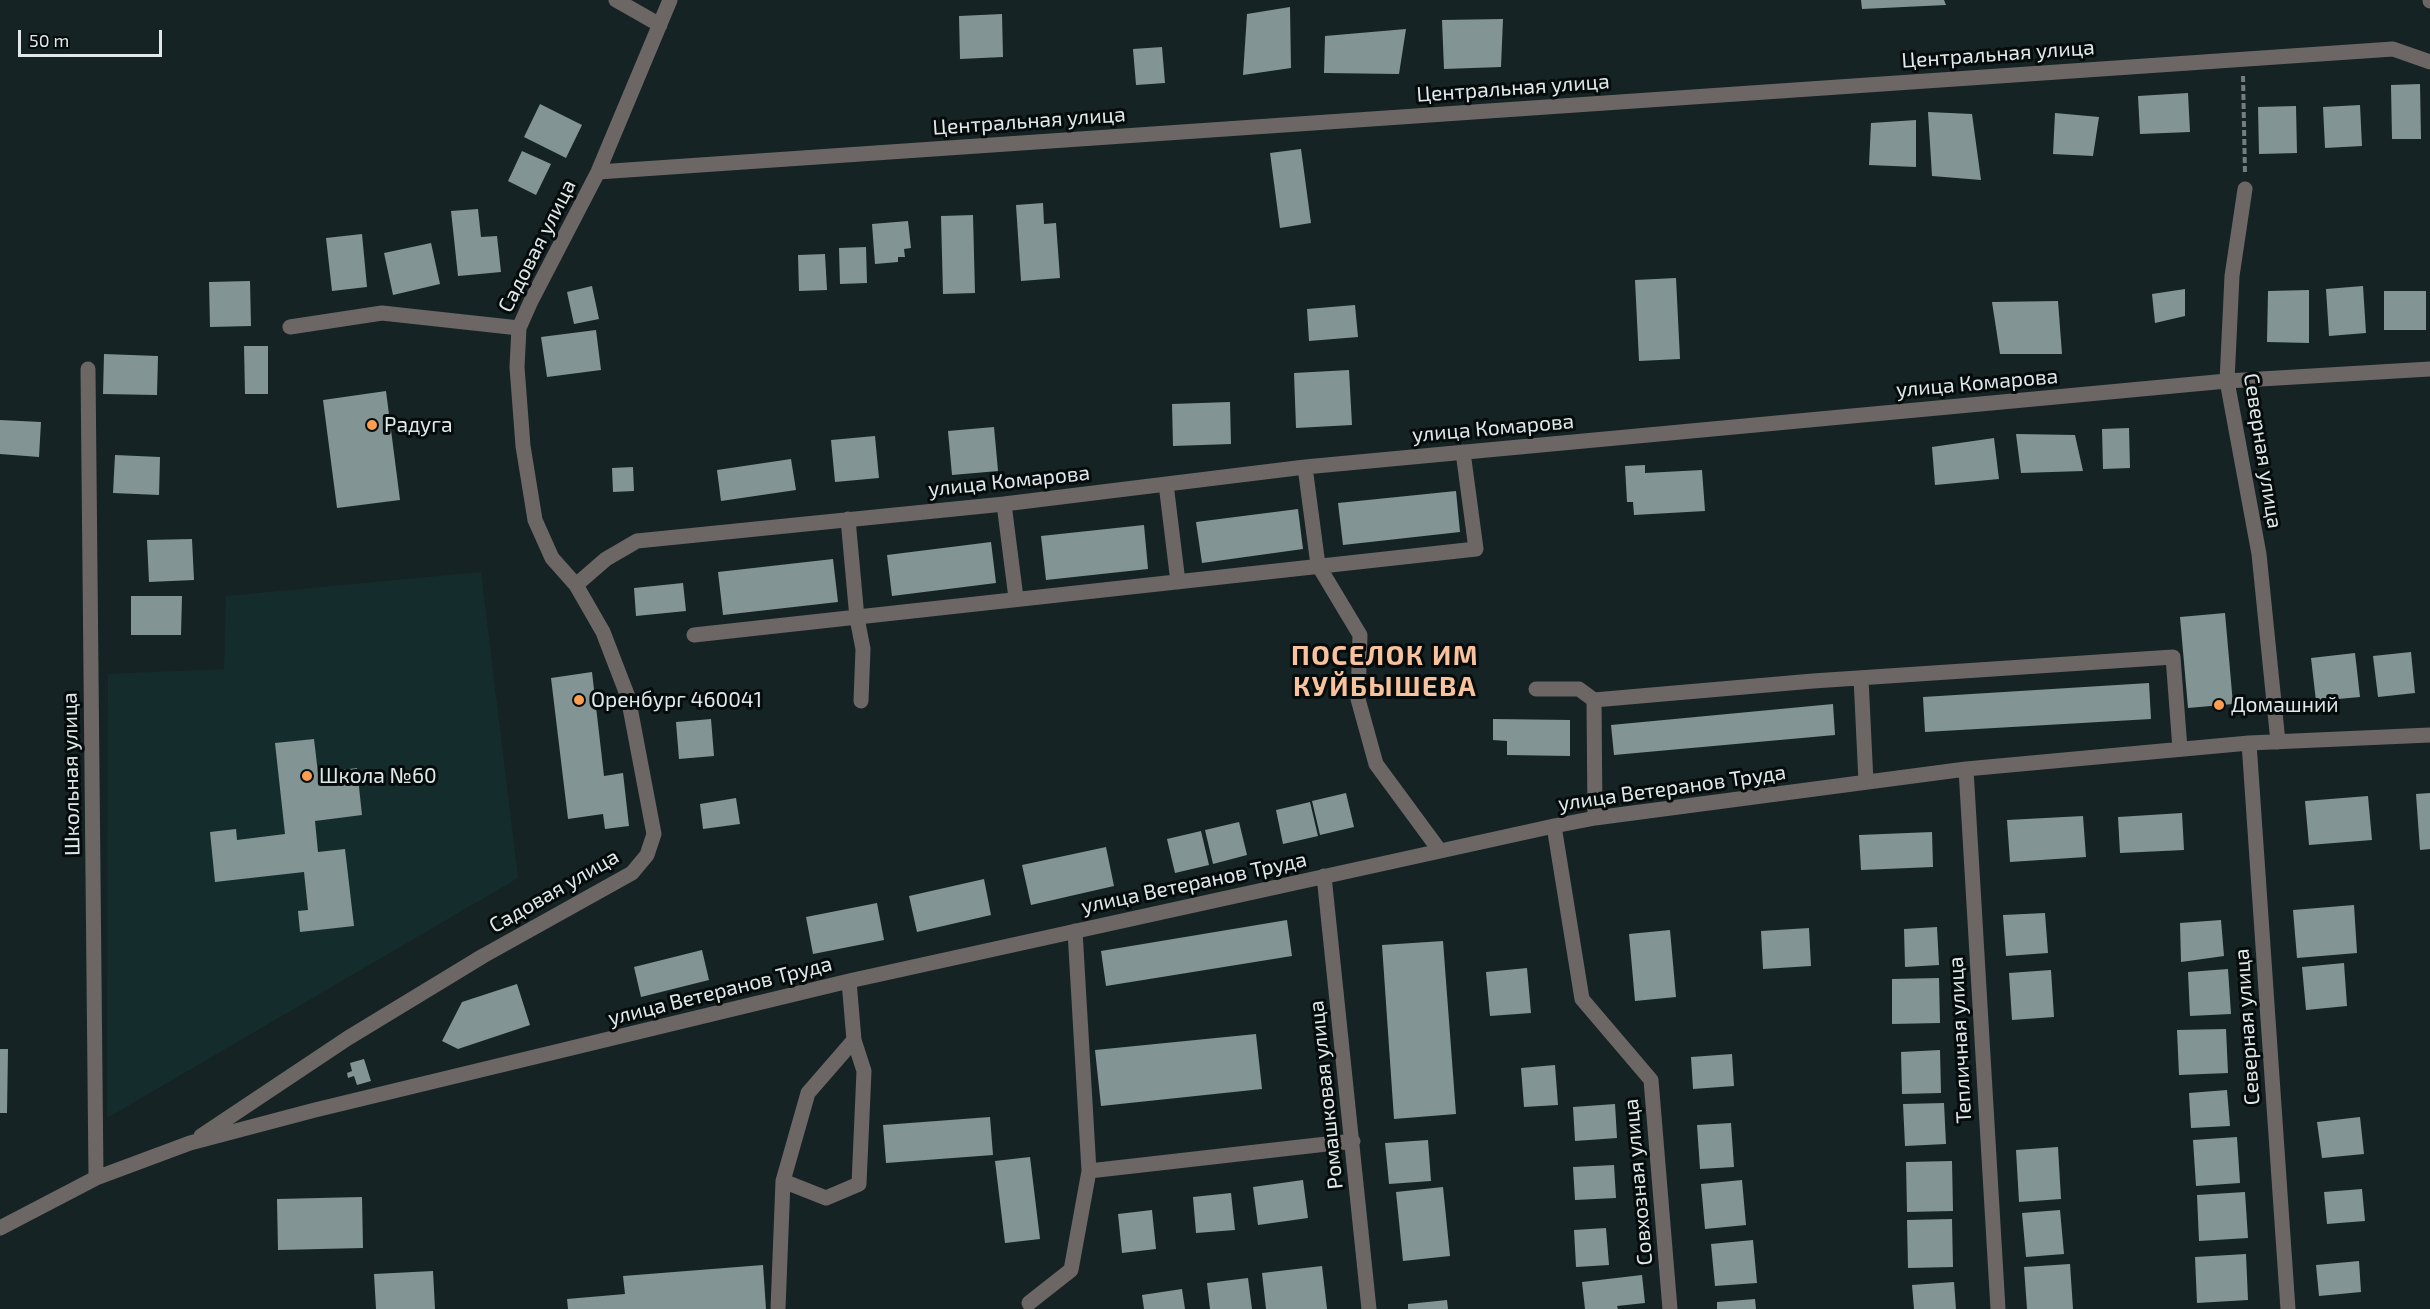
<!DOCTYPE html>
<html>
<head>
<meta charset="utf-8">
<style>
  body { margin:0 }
  #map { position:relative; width:2430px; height:1309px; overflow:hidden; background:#162324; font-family:"Exo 2",sans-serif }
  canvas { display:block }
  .scale { position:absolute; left:18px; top:30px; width:144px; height:27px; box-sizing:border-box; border:3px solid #e0e8e9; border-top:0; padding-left:8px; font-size:18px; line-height:21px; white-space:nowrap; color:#e0e8e9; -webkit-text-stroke:4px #060c0c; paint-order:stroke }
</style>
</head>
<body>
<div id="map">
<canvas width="2430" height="1309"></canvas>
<div class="scale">50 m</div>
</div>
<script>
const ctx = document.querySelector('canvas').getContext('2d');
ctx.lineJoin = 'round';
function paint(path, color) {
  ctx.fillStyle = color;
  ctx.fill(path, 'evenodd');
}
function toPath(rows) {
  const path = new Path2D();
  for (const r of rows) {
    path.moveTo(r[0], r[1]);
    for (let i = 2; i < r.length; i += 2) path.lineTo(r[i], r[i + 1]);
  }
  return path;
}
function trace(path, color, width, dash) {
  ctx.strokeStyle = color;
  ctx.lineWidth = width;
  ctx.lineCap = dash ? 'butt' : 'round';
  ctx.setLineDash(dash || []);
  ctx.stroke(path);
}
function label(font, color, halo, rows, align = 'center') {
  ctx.font = font + ' "Exo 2",sans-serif';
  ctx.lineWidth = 6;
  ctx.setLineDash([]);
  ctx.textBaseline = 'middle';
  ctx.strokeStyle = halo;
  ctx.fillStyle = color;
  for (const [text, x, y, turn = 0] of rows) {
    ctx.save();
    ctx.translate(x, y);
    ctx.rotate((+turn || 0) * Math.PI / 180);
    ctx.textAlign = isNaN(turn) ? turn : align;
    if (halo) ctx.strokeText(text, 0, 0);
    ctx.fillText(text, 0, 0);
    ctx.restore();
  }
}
paint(toPath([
  [481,572,518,878,107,1118,108,674,224,669,226,596]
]), '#152c2d');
paint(toPath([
  [1861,0,1944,0,1946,5,1862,9],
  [1290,7,1291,68,1243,75,1247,14],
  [1002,14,1003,57,960,59,959,16],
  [1503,19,1501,67,1444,69,1442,20],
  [1406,29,1399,74,1324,73,1325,36],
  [1162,47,1165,83,1136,85,1133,49],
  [2420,84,2421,139,2392,139,2391,85],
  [2188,93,2190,132,2140,134,2138,96],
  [540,104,582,125,566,158,524,137],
  [2360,105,2362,146,2325,148,2323,107],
  [2296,106,2297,153,2259,154,2258,107],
  [1928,112,1972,114,1981,180,1932,176],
  [2055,113,2099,117,2093,156,2053,154],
  [1916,120,1916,167,1869,165,1871,123],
  [1301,149,1311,223,1280,228,1270,153],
  [522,151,551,164,536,195,508,181],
  [1043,203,1044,224,1056,223,1060,278,1021,281,1016,205],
  [478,209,481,237,497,236,501,272,458,276,451,211],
  [973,215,975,293,943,294,941,216],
  [908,221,911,248,904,249,905,257,898,257,898,262,875,264,872,224],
  [362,234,367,287,332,291,326,238],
  [431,243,440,284,393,295,384,253],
  [866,247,867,283,840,284,839,248],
  [825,254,827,290,799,291,798,255],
  [1676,278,1680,359,1639,361,1635,280],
  [250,281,251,326,210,327,209,282],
  [592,286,599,319,574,324,567,292],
  [2363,286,2366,333,2329,336,2326,289],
  [2185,289,2185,316,2155,323,2152,294],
  [2309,290,2309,343,2267,342,2268,291],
  [2384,291,2426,291,2426,330,2384,330],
  [2058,301,2062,354,2000,354,1992,302],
  [1355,305,1358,337,1309,341,1307,309],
  [596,330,601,370,547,377,541,337],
  [244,346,268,346,268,394,245,394],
  [104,354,158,356,157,395,103,394],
  [1349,370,1352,425,1296,428,1294,373],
  [386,391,400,500,337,508,323,400],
  [1230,402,1231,444,1173,446,1172,404],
  [0,420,41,422,39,457,0,454],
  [994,427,998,471,952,475,948,431],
  [2129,428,2130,468,2103,469,2102,429],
  [2016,434,2075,435,2083,471,2021,473],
  [875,436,879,478,835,482,831,440],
  [1994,438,1999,479,1935,485,1932,447],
  [115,455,160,457,159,495,113,493],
  [791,459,796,490,721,501,717,470],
  [1645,465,1645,473,1702,470,1705,511,1634,515,1633,502,1627,502,1625,466],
  [633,467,634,491,613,492,612,468],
  [1456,491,1460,532,1343,545,1338,503],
  [1298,509,1303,549,1202,563,1196,522],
  [1144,525,1148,569,1046,580,1041,536],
  [192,539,194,580,149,582,147,540],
  [991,542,996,583,892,596,887,555],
  [833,559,838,602,723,615,718,572],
  [683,583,686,611,636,616,634,588],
  [131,596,182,596,181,635,131,635],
  [2225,613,2233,704,2188,708,2180,617],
  [2411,652,2415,693,2378,697,2373,656],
  [2355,653,2360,697,2316,701,2311,658],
  [592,672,604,776,623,773,629,826,605,829,603,814,568,819,551,678],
  [2149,683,2151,719,1925,732,1923,697],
  [1833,704,1835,735,1614,755,1611,725],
  [711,719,714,756,679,759,676,722],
  [1493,719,1570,720,1570,756,1507,755,1507,741,1493,740],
  [314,739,318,773,357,768,362,815,315,821,318,852,345,849,354,926,300,932,298,911,308,910,304,872,215,882,210,832,236,829,237,840,285,834,275,743],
  [1346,793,1354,827,1320,835,1312,801],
  [2430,793,2430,849,2420,850,2416,794],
  [2368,796,2372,840,2309,845,2305,801],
  [736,798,740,824,703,829,700,804],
  [1310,802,1318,836,1283,844,1276,810],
  [2182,813,2184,850,2120,853,2118,817],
  [2083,816,2086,857,2010,862,2007,820],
  [1239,822,1247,855,1213,864,1205,830],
  [1201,831,1209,865,1175,873,1167,839],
  [1932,832,1933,867,1861,870,1859,835],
  [1106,847,1114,886,1031,905,1022,865],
  [984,879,991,915,917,932,909,896],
  [877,903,884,940,813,954,806,917],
  [2354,905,2357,953,2297,958,2293,910],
  [2045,913,2048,953,2006,956,2003,915],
  [1287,920,1292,956,1106,986,1101,951],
  [2221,920,2224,956,2181,962,2180,923],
  [1937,927,1939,965,1905,967,1904,929],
  [1809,928,1811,966,1763,969,1761,931],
  [1670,930,1676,997,1635,1001,1629,934],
  [1443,941,1456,1114,1394,1119,1382,945],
  [702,950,709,980,641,997,634,967],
  [2344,963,2347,1006,2306,1010,2302,967],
  [1527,968,1531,1013,1490,1016,1486,972],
  [2228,969,2231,1014,2190,1016,2188,972],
  [2051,970,2054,1017,2012,1020,2009,973],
  [1939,978,1940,1023,1892,1024,1892,979],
  [517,984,530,1025,458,1049,442,1041,462,1002],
  [2226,1029,2228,1073,2179,1075,2177,1030],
  [1256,1034,1262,1089,1101,1106,1095,1050],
  [0,1049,8,1049,7,1113,0,1113],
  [1940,1050,1941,1093,1902,1094,1901,1052],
  [1732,1054,1734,1086,1693,1089,1691,1057],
  [364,1059,371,1081,357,1085,354,1076,348,1078,347,1073,352,1071,350,1063],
  [1555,1065,1558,1105,1524,1107,1521,1068],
  [2227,1090,2230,1126,2191,1128,2189,1093],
  [1944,1103,1946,1144,1905,1146,1903,1104],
  [1615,1104,1617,1138,1575,1141,1573,1107],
  [990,1117,993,1155,886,1163,883,1125],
  [2360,1117,2364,1154,2322,1158,2317,1122],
  [1731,1123,1734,1167,1700,1169,1697,1125],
  [2237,1137,2240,1183,2196,1186,2193,1140],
  [1428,1140,1431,1181,1389,1184,1385,1143],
  [2058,1147,2061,1199,2019,1202,2016,1150],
  [1030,1157,1040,1239,1005,1243,995,1161],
  [1952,1161,1953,1211,1907,1212,1906,1162],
  [1614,1165,1616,1198,1575,1200,1573,1167],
  [1303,1180,1308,1218,1258,1225,1253,1187],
  [1742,1180,1746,1225,1705,1229,1701,1184],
  [1443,1187,1450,1256,1403,1261,1396,1192],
  [2362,1189,2365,1221,2327,1224,2324,1192],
  [2245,1192,2248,1238,2199,1241,2197,1195],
  [1231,1193,1235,1230,1196,1233,1193,1197],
  [362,1197,363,1248,278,1250,277,1199],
  [1152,1210,1156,1249,1122,1253,1118,1214],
  [2060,1210,2064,1254,2026,1257,2022,1213],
  [1952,1219,1953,1267,1908,1268,1907,1220],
  [1606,1228,1609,1265,1576,1267,1574,1230],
  [1753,1240,1757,1283,1715,1286,1711,1244],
  [2246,1254,2248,1300,2197,1303,2195,1257],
  [2359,1261,2361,1292,2319,1296,2316,1265],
  [2070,1264,2073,1309,2027,1309,2024,1267],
  [763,1265,766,1309,568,1309,567,1299,625,1294,623,1276],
  [1322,1266,1327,1309,1266,1309,1262,1273],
  [433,1271,435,1309,376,1309,374,1274],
  [1642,1275,1645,1303,1617,1306,1618,1309,1585,1309,1582,1282],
  [1248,1278,1252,1309,1210,1309,1207,1283],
  [1954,1282,1956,1309,1914,1309,1912,1285],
  [1182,1289,1185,1309,1144,1309,1142,1295],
  [1755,1299,1756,1309,1717,1309,1717,1302],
  [1447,1300,1448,1309,1408,1309,1408,1304]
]), '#839494');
trace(toPath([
  [2243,76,2245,174]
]), '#747e7f', 4, [6, 3]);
trace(toPath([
  [616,0,660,25],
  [2430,0,2430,1],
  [598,172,2393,49,2430,62],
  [2245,189,2232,276,2227,381,2259,554,2278,742],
  [290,327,382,313,519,328],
  [88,369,96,1178],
  [1305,467,1318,565,1360,635,1358,699,1376,764,1440,851],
  [1166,484,1178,582],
  [1004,504,1016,598],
  [848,519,857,618,863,649,861,701],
  [576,585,606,559,637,541,1004,504,1305,467,2227,381,2430,369],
  [694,635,1476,549,1463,452],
  [1861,678,1866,782],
  [1536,689,1579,689,1594,700],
  [2249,743,2288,1309],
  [1966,769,1998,1309],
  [1595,818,1594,700,1813,681,2173,657,2180,749],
  [1554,826,1582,999,1651,1080,1670,1309],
  [1324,876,1369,1309],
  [201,1136,348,1038,483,956,632,873,647,855,654,834,628,697,603,632,576,585,552,558,535,520,523,446,517,367,519,328,531,301,598,172,670,0],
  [1089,1171,1353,1141],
  [783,1181,826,1198,859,1184,864,1071,854,1040],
  [0,1228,96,1178,190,1143,315,1110,849,981,1554,826,1595,818,1966,769,2249,743,2430,735],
  [1029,1303,1071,1270,1089,1171,1075,931],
  [778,1309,783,1181,808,1093,854,1040,849,981]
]), '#6c6764', 15);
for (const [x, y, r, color] of [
  [372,425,6,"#fc9e52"],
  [579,700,6,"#fc9e52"],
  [2219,705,6,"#fc9e52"],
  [307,776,6,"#fc9e52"]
]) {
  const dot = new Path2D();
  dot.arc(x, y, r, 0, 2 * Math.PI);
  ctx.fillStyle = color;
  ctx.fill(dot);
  trace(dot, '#060c0c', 2);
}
label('21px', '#e0e8e9', '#060c0c', [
  ["Центральная улица",1998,54,-4],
  ["Центральная улица",1513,88,-4],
  ["Центральная улица",1029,121,-4],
  ["Садовая улица",537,246,-63],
  ["улица Комарова",1977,383,-5],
  ["улица Комарова",1493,428,-5],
  ["Северная улица",2263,451,81],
  ["улица Комарова",1009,481,-6],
  ["Школьная улица",71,774,-91],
  ["улица Ветеранов Труда",1672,788,-8],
  ["улица Ветеранов Труда",1194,883,-12],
  ["Садовая улица",554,891,-30],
  ["улица Ветеранов Труда",720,991,-14],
  ["Северная улица",2247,1027,-94],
  ["Тепличная улица",1960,1040,-93],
  ["Ромашковая улица",1326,1095,-96],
  ["Совхозная улица",1638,1182,-95]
]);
label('21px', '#e0e8e9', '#060c0c', [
  ["Радуга",384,425],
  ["Оренбург 460041",591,700],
  ["Домашний",2231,705],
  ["Школа №60",319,776]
], 'left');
ctx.letterSpacing = '1.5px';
label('bold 27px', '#f8c29c', '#060c0c', [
  ["ПОСЕЛОК ИМ",1385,656],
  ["КУЙБЫШЕВА",1385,687]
]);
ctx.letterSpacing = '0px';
</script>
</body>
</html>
